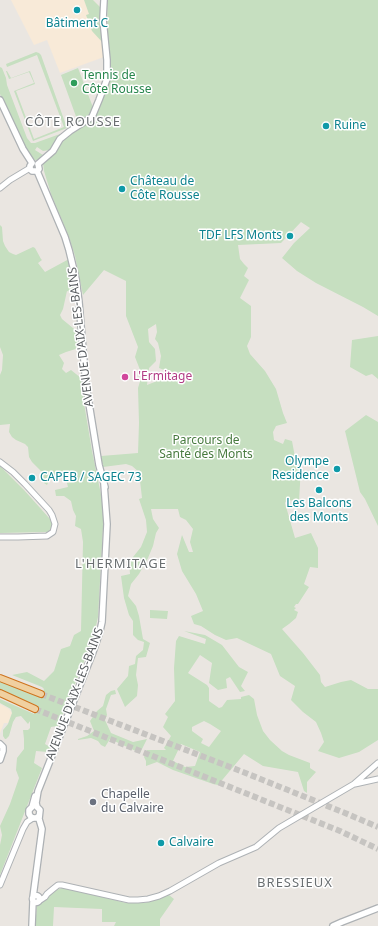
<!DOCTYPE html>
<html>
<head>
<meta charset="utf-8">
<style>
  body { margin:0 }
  canvas { display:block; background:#eae6e1 }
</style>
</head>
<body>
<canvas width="378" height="926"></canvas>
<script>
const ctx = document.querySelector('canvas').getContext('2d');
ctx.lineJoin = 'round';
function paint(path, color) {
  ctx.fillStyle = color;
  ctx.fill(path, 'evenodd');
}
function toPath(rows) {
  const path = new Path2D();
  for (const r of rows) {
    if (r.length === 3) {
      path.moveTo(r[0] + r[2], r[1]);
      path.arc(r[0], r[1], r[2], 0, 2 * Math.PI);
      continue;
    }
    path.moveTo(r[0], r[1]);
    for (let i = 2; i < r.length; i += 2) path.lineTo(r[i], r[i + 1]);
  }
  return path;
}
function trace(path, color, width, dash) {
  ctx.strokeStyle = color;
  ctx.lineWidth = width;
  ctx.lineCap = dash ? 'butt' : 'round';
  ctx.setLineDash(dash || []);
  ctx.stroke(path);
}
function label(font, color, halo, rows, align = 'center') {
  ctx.font = font + ' "Noto Sans",sans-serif';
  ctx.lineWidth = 3;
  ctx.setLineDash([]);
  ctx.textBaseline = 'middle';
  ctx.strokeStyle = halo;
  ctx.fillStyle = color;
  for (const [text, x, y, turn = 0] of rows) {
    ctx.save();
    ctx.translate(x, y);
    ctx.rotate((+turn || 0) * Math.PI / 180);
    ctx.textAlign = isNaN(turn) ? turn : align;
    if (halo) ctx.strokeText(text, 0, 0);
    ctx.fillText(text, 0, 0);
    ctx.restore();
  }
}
paint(toPath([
  [11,0,93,0,101,8,104,57,60,73,47,40,34,45],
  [0,704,9,709,12,713,8,723,4,723,0,733]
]), '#f8ead8');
paint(toPath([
  [84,0,93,0,101,8,103,43,92,31,86,15,89,14],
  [107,0,378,0,378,316,363,307,316,283,297,271,282,258,294,243,310,228,301,222,281,243,238,245,240,259,244,264,248,268,244,276,249,280,240,298,251,306,251,337,247,346,250,354,265,371,276,389,283,413,287,423,276,426,273,432,274,440,283,444,285,439,292,441,295,457,301,467,299,501,287,500,285,503,295,538,311,533,318,548,318,568,310,567,304,584,309,587,298,604,296,604,294,607,296,608,294,610,298,612,296,618,289,624,282,629,303,653,320,675,321,682,325,687,341,682,351,680,368,689,378,689,378,740,359,752,339,758,318,751,324,742,321,733,316,722,303,712,291,700,295,686,280,676,271,654,237,638,226,640,215,635,201,626,194,624,191,616,203,611,196,594,182,571,177,554,182,535,189,552,193,552,190,542,193,529,186,520,180,517,178,509,151,509,153,519,159,528,156,533,153,546,148,558,139,574,131,584,128,596,136,606,139,616,143,639,150,643,146,657,138,658,136,675,138,685,137,696,125,707,117,689,128,676,129,666,135,664,136,656,143,650,144,642,138,640,133,635,133,621,129,615,124,598,121,576,130,574,129,562,141,547,147,532,146,520,139,499,142,498,139,472,132,466,126,464,103,467,101,456,138,453,139,423,138,388,142,375,135,357,138,347,126,316,126,281,104,270,83,295,75,256,69,237,51,194,44,171,43,163,54,155,65,138,93,120,109,83],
  [156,324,157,332,155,339,158,343,161,356,159,368,175,374,147,385,149,368,156,361,155,349,149,342,148,329],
  [36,52,39,53,41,55,67,128,33,141,14,91,34,83,29,72,9,79,6,71,7,71,11,78,30,71,35,84,16,91,34,139,64,127,37,55,7,67,6,64],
  [0,67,2,68,6,78,7,85,27,138,31,143,35,143,60,134,60,135,57,138,50,150,43,151,37,147,35,150,43,155,38,160,35,160,32,157,27,151,0,94],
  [78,68,94,110,91,115,78,122,61,75],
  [0,225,2,227,3,241,5,246,9,252,13,254,16,255,33,247,35,248,41,259,42,260,38,263,45,272,69,259,74,293,67,291,63,309,60,315,62,319,79,333,79,348,66,352,59,355,64,363,62,369,66,373,71,370,81,378,84,403,92,451,104,509,98,617,93,639,58,726,51,727,45,744,50,747,48,752,36,751,34,763,42,768,0,875,0,845,2,835,0,826,10,804,19,778,16,770,17,758,24,749,24,739,23,730,28,730,30,728,30,721,32,718,28,724,21,716,16,717,13,722,9,736,6,739,5,739,3,736,3,730,8,724,12,713,11,709,0,703,0,699,34,714,38,706,0,690,0,681,41,697,44,689,42,687,12,675,27,672,44,681,54,671,61,649,70,646,74,635,81,631,83,542,81,529,75,526,76,516,73,510,71,501,64,496,56,496,55,490,68,487,65,475,50,478,47,485,44,483,42,472,32,462,29,457,28,447,25,444,16,440,12,437,9,432,10,424,0,425,0,375,2,370,3,355,0,347],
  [378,336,378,379,372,374,366,376,350,367,352,340],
  [366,415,378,422,378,526,365,499,360,492,345,431],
  [0,466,24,490,50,519,53,526,49,531,47,532,0,533],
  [150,610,168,611,167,619,150,618],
  [184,631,205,635,222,645,239,667,248,672,241,686,245,691,240,692,230,677,226,679,227,688,218,690,209,683,212,663,200,655,188,673,207,685,209,688,209,701,219,708,222,707,227,700,241,699,241,697,249,695,254,699,257,715,263,731,270,740,282,751,289,755,310,763,310,768,316,772,307,782,307,793,304,791,298,772,263,766,244,754,218,785,213,784,173,770,157,762,146,766,146,761,144,757,147,750,166,750,164,748,171,736,163,727,168,717,165,714,175,701,174,668,176,641,179,636,205,644,206,639],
  [204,721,210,724,221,731,209,747,201,743,203,739,192,731,192,727],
  [181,744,200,752,195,766,185,767,173,761],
  [115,690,116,694,111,695,106,709,107,715,105,720,111,733,133,742,147,739,140,753,110,739,105,747,101,745,98,741,91,738,78,740,78,739,87,736,94,731,90,721,97,711,103,706,106,695,111,691],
  [62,888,65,888,126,903,144,903,156,900,169,895,174,899,160,919,160,926,114,926,116,922,102,922,102,909,54,907,53,926,35,926,37,906,40,903,54,891]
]), '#c6dfc0');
trace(toPath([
  [41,694,243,772,345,813,378,827],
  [35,709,340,831,378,849]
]), '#c6c4c1', 6, [6, 3]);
const tertiary = toPath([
  [0,188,10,180,30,168],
  [0,462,13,472,25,484,49,510,52,515,55,524,53,532,47,536,18,537,0,537],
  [355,784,378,779],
  [0,885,23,829,27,822,33,818],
  [39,901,45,897,47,894,53,889,58,885,62,885,129,900,138,900,148,899,159,896,170,891,219,863,256,847,279,828,354,784,378,763]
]);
const secondary = toPath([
  [0,100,23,149,32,163],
  [32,163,30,166,30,169,32,171,37,171],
  [38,164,39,169,37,171,65,237,69,250,76,279,79,302,86,385,99,465,105,487],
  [38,164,53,151,60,139,70,131,92,117,99,100,107,79,107,60,103,19,104,0],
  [0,744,3,747,3,751,0,760],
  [35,796,32,807,29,810,29,814,31,817,33,818,36,818,39,816],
  [36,899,3.5],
  [33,897,42,829,39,819,40,810,37,807,36,803,38,791,93,652,100,631,102,622,107,524,104,484],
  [32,926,33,901],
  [333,926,342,922,378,908]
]);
const trunk = toPath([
  [0,678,41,694],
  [0,693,35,709]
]);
trace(tertiary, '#aeb2b5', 7);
trace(secondary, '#adb1b4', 8);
trace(trunk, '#ce731d', 8);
trace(tertiary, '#fff', 5);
trace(secondary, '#fff', 5.5);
trace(trunk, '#f0d0a0', 6);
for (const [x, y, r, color] of [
  [77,10,4,"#0f9aa8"],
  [74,83,4,"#2e9e5b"],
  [326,126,4,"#0f9aa8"],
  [122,189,4,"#0f9aa8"],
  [290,236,4,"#0f9aa8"],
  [125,377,4,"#d1479c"],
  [337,469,4,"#0f9aa8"],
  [32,478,4,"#0f9aa8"],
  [319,490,4,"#0f9aa8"],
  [93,802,4,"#6b7280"],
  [161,843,4,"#0f9aa8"]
]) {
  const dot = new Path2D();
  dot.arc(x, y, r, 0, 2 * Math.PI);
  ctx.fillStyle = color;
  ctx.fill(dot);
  trace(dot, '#fff', 1.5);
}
label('12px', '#0d838f', '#fff', [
  ["Bâtiment C",77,24,"center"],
  ["Ruine",334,126],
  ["Château de",130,182],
  ["Côte Rousse",130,196],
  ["TDF LFS Monts",282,236,"right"],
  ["Olympe",329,462,"right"],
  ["Residence",329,476,"right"],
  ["CAPEB / SAGEC 73",40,478],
  ["Les Balcons",319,504,"center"],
  ["des Monts",319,518,"center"],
  ["Calvaire",169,843]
], 'left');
label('12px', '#27864d', '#fff', [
  ["Tennis de",82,76],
  ["Côte Rousse",82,90]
], 'left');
label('12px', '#595d60', '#fff', [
  ["AVENUE D'AIX-LES-BAINS",81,337,-97],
  ["AVENUE D'AIX-LES-BAINS",75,694,-69]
]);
label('12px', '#b23c85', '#fff', [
  ["L'Ermitage",133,377]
], 'left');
label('12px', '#477a3e', '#fff', [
  ["Parcours de",206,441],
  ["Santé des Monts",206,455]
]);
label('12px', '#5b616d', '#fff', [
  ["Chapelle",101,795],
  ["du Calvaire",101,809]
], 'left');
ctx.letterSpacing = '1px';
label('13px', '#6a6f71', '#fff', [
  ["CÔTE ROUSSE",73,122],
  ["L'HERMITAGE",121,564],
  ["BRESSIEUX",295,883]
]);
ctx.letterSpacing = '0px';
</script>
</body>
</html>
